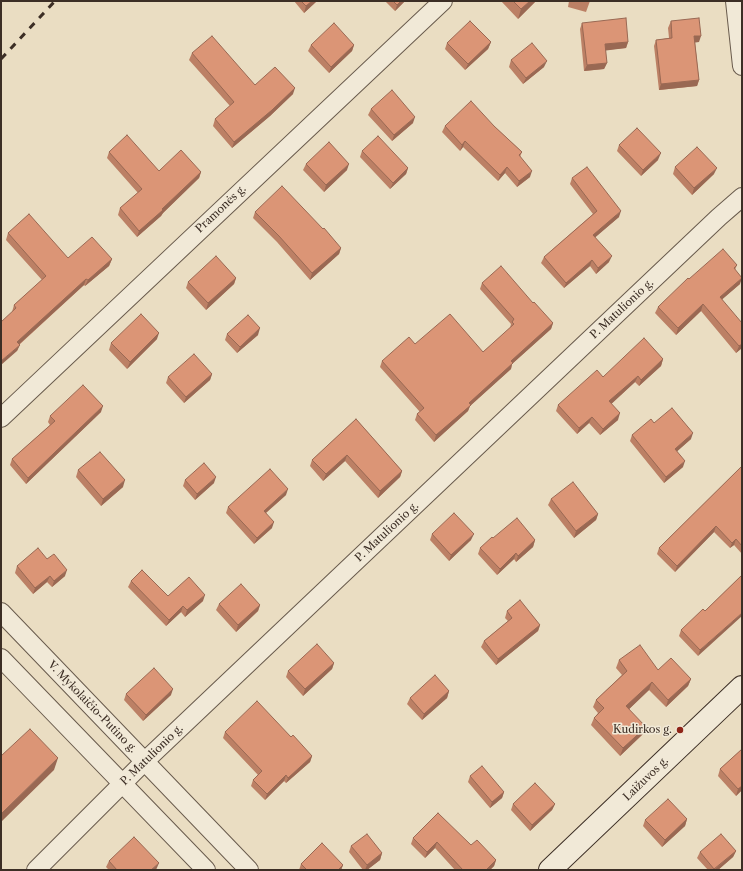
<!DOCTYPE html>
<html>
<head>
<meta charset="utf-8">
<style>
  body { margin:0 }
  #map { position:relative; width:743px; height:871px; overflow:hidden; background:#eaddc2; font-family:"Libre Caslon Text",serif }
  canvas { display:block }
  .frame { position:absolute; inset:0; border:2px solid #3c2e25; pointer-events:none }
</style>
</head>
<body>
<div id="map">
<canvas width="743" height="871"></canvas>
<div class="frame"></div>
</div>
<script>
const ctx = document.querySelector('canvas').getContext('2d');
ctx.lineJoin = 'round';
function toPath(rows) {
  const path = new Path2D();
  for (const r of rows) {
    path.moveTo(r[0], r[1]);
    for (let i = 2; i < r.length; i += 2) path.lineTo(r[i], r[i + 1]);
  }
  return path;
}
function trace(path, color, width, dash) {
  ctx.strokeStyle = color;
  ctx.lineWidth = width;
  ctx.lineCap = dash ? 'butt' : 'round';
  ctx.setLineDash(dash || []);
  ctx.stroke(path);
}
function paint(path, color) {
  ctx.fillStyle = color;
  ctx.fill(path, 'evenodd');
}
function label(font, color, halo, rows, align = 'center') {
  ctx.font = font + ' "Libre Caslon Text",serif';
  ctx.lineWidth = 3;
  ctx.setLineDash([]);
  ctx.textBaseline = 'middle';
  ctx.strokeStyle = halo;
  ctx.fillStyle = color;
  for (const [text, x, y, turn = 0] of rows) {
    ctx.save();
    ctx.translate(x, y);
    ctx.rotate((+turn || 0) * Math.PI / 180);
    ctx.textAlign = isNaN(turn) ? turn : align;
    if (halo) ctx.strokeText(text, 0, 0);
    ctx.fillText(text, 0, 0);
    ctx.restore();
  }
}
const minor = toPath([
  [735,1,742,66],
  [1,418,443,1],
  [1,612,249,870],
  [1,658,206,870],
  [36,870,144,762,719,217,742,197]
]);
const secondary = toPath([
  [550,870,742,687]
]);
trace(minor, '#685a4c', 20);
trace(secondary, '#3c2e25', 24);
trace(minor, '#f1e9d7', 18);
trace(secondary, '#f1e9d7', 22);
trace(toPath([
  [1,59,55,1]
]), '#3c2e25', 3, [7, 7]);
paint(toPath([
  [294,1,317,1,304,13],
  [385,1,405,1,395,11],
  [501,1,536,1,518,19],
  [569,1,590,1,586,12,568,7],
  [671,21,699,42,695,42,699,80,697,86,659,90,654,46,656,40,669,38,668,28],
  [582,23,628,42,626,48,605,50,607,63,604,69,584,71,580,29],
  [491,42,488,49,465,70,445,49,447,43],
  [311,45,354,45,352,51,329,73,308,51],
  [192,53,255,85,293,94,270,116,232,148,213,126,215,119,230,106,189,60],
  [511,60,544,67,523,84,509,67],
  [371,109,413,123,392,141,368,115],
  [445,126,494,126,522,152,520,157,530,177,517,187,505,173,498,181,463,147,460,151,442,132],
  [619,145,658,160,641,176,617,151],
  [362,151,408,168,406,174,390,189,360,157],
  [109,152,159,171,201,172,199,178,163,213,161,216,137,237,118,215,120,208,138,193,107,158],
  [306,164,347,170,324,192,303,170],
  [675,167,714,174,692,195,673,174],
  [572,178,619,217,595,237,609,262,596,274,590,266,564,288,541,263,544,257,593,214,570,184],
  [255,212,341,248,339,254,310,280,277,242,253,218],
  [8,233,68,258,112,259,109,266,85,286,84,285,19,345,17,351,12,312,14,305,42,280,6,240],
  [737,265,735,270,740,284,722,299,742,348,736,353,701,311,676,335,655,313,658,307,689,279],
  [236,278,234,284,206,310,186,288,188,282],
  [482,283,533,303,553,323,551,329,512,364,511,369,470,406,468,411,434,442,415,420,417,414,420,412,380,367,382,361,415,344,483,352,510,328,511,324,480,289],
  [227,334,258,335,237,353,225,340],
  [157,339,127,369,109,350,111,343],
  [663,359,661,366,639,386,635,382,611,404,618,420,600,435,589,423,577,434,556,411,558,405,603,377],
  [212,374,210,380,184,403,166,383,168,377],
  [101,412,26,484,10,465,12,459,50,425,48,422,50,416],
  [356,419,402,471,400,477,378,498,345,461,323,481,310,466,312,460],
  [654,423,691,439,677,451,683,467,664,483,630,441,632,435],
  [742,466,742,554,734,545,730,548,714,532,675,572,657,554,659,548],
  [78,470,123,487,101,506,76,477],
  [185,480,214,483,195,500,183,486],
  [286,495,266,513,272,528,254,544,226,513,228,507],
  [551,499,598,514,596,520,574,538,548,505],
  [432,534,471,540,449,561,430,540],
  [493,538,535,540,533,547,516,562,514,559,497,575,478,554,480,548],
  [17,566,65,576,52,587,47,582,33,594,15,573],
  [742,575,698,656,679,636,681,630,705,611],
  [131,581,168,596,203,601,185,617,181,612,166,626,128,587],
  [219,604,260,605,258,611,236,632,216,610],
  [507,611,540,625,538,631,496,665,481,647,484,641,508,621,505,618],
  [619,660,691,679,688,686,666,707,649,690,629,709,643,734,620,756,591,725,594,718,598,713,593,707,596,700,622,675,616,668],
  [334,663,332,669,303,696,286,677,288,671],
  [449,691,447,698,422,720,407,704,410,698],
  [126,694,171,695,143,721,124,700],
  [225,732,291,737,312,756,310,762,286,783,284,781,265,800,251,786,253,780,258,775,223,738],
  [742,749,742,790,736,796,718,776,720,769],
  [470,776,504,792,502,798,490,808,468,782],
  [513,804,555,804,552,810,530,831,511,810],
  [687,819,685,826,662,847,643,826,645,820],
  [413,838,471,845,496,860,494,866,490,870,455,870,435,848,425,858,411,844],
  [351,846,382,853,380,860,367,870,363,870,349,852],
  [736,851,733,857,718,870,708,870,697,858,700,852],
  [109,861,156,869,156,870,109,870,106,867],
  [301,864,343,865,341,870,299,870]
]), '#bc8065');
paint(toPath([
  [312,1,317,1,304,13,306,6],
  [401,1,405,1,395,11,397,5],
  [530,1,536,1,518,19,521,9],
  [694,36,701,36,699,42,692,43],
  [491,42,488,49,465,70,468,64],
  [628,42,626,48,602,51,605,44],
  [354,45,352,51,329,73,331,67],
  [547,61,544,67,523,84,526,78],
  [607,63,604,69,584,71,587,65],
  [699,80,697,86,659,90,661,84],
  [295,88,293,94,270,116,232,148,234,142],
  [415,117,413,123,392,141,394,135],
  [465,141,463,147,460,151,462,145],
  [661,153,658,160,641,176,643,170],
  [349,164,347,170,324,192,326,185],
  [507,167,505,173,498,181,500,175],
  [408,168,406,174,390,189,393,183],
  [717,168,714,174,692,195,694,188],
  [532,171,530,177,517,187,519,181],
  [201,172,199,178,163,213,161,216,137,237,139,231],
  [621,211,619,217,591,241,593,235],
  [341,248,339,254,310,280,312,273],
  [612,256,609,262,596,274,598,268],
  [112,259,109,266,85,286,88,280],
  [592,260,590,266,564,288,566,283],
  [236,278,234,284,206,310,208,303],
  [742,278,740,284,718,303,720,297],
  [86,279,84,285,15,348,17,342],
  [703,304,701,311,676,335,678,328],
  [553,323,551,329,512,364,511,369,470,406,468,411,434,442,436,435,469,403,511,361],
  [260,328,258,335,237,353,240,347],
  [159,333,157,339,127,369,130,362],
  [742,344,742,348,736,353,739,346],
  [20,345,17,351,1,365,1,361],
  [663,359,661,366,639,386,641,380],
  [212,374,210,380,184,403,186,397],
  [638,376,635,382,607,408,609,401],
  [103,406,101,412,26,484,28,478],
  [620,413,618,420,600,435,603,429],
  [592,417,589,423,577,434,579,428],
  [693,433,691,439,673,455,675,449],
  [347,455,345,461,323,481,326,474],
  [685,461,683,467,664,483,666,477],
  [402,471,400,477,378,498,380,491],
  [216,477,214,483,195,500,197,494],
  [125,480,123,487,101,506,103,499],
  [288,489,286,495,261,517,264,511],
  [598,514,596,520,574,538,576,531],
  [274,522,272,528,254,544,257,538],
  [716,526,714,532,675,572,677,566],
  [474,534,471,540,449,561,451,555],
  [736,539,734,545,730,548,732,543],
  [535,540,533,547,516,562,518,556],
  [516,553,514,559,497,575,500,569],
  [67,570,65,576,52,587,54,581],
  [50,576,47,582,33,594,35,588],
  [205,595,203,601,185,617,187,610],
  [260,605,258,611,236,632,238,625],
  [183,606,181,612,166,626,169,620],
  [742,613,742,616,698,656,700,650],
  [540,625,538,631,496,665,498,659],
  [334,663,332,669,303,696,305,689],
  [691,679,688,686,666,707,668,700],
  [652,682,649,690,624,714,626,706],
  [173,689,171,695,143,721,146,715],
  [449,691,447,698,422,720,424,714],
  [646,727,643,734,620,756,623,748],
  [312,756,310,762,286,783,288,778],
  [58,758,54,770,1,822,1,814],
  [286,775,284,781,265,800,267,794],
  [742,786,742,790,736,796,738,789],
  [504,792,502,798,490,808,492,802],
  [555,804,552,810,530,831,532,825],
  [687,819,685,826,662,847,665,840],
  [437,842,435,848,425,858,427,852],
  [736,851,733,857,718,870,714,870],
  [382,853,380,860,367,870,365,870,367,865],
  [496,860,494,866,490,870,486,870],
  [159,863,156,870,151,870],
  [343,865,341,870,338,870]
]), '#996853');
const building = toPath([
  [301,1,312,1,306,6,301,1],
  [393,1,401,1,397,5,393,1],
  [513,1,530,1,521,9,513,1],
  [626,18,628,42,605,44,607,63,587,65,582,23,626,18],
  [699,18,701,36,694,36,699,80,661,84,656,40,672,38,671,21,699,18],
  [470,21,491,42,468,64,447,43,470,21],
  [334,23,354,45,331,67,311,45,334,23],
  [212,36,255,85,275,67,295,88,272,110,234,142,215,119,234,102,192,53,212,36],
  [532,43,547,61,526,78,511,60,532,43],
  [392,90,415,117,394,135,371,109,392,90],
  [471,101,494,126,522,152,519,155,532,171,519,181,507,167,500,175,465,141,462,145,445,126,471,101],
  [637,128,661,153,643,170,619,145,637,128],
  [127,135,159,171,181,150,201,172,162,209,163,210,139,231,120,208,142,189,109,152,127,135],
  [378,136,408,168,393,183,362,151,378,136],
  [329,142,349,164,326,185,306,164,329,142],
  [697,147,717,168,694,188,675,167,697,147],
  [587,167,621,211,593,235,612,256,598,268,592,260,566,283,544,257,597,211,572,178,587,167],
  [282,186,323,229,324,228,341,248,312,273,279,236,255,212,282,186],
  [29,214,68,258,92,237,112,259,88,280,86,279,17,342,20,345,1,361,1,322,16,308,14,305,46,276,8,233,29,214],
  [723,249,737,265,734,268,742,278,720,297,742,323,742,344,739,346,703,304,678,328,658,307,688,278,689,279,723,249],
  [216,256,236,278,208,303,188,282,216,256],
  [501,266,533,303,534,302,553,323,511,361,513,363,469,403,471,405,436,435,417,414,424,408,382,361,409,337,415,344,450,314,483,352,514,324,512,322,514,319,482,283,501,266],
  [141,314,159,333,130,362,111,343,141,314],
  [248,315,260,328,240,347,227,334,248,315],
  [644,338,663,359,641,380,638,376,609,401,620,413,603,429,592,417,579,428,558,405,597,370,603,377,644,338],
  [194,354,212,374,186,397,168,377,194,354],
  [83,385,103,406,28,478,12,459,55,421,50,416,83,385],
  [672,408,693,433,675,449,685,461,666,477,632,435,651,419,654,423,672,408],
  [356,419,402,471,380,491,347,455,326,474,312,460,356,419],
  [100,452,125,480,103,499,78,470,100,452],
  [204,463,216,477,197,494,185,480,204,463],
  [742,466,742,546,736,539,732,543,716,526,677,566,659,548,742,466],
  [270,469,288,489,264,511,274,522,257,538,228,507,270,469],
  [573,482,598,514,576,531,551,499,573,482],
  [454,513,474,534,451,555,432,534,454,513],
  [517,518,535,540,518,556,516,553,500,569,480,548,492,537,493,538,517,518],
  [38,548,47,559,54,554,67,570,54,581,50,576,35,588,17,566,38,548],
  [142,570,168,596,189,577,205,595,187,610,183,606,169,620,131,581,142,570],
  [742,575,742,613,700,650,681,630,703,609,705,611,742,575],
  [241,584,260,605,238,625,219,604,241,584],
  [520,600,540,625,498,659,484,641,512,618,507,611,520,600],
  [317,644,334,663,305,689,288,671,317,644],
  [640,645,658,670,671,658,691,679,668,700,652,682,626,706,646,727,623,748,594,718,604,708,596,700,627,671,619,660,640,645],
  [154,668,173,689,146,715,126,694,154,668],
  [435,675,449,691,424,714,410,698,435,675],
  [257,701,291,737,293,735,312,756,288,778,286,775,267,794,253,780,262,771,225,732,257,701],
  [30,729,58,758,1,814,1,756,30,729],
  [742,749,742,786,738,789,720,769,742,749],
  [482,766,504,792,492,802,470,776,482,766],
  [535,783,555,804,532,825,513,804,535,783],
  [668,799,687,819,665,840,645,820,668,799],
  [438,813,471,845,477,840,496,860,486,870,463,870,437,842,427,852,413,838,438,813],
  [367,834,382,853,367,865,351,846,367,834],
  [721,834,736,851,714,869,700,852,721,834],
  [134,837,159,863,151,870,117,870,109,861,134,837],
  [322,843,343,865,338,870,307,870,301,864,322,843]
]);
paint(building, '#db9576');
trace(building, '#996853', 1);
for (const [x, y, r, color] of [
  [680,730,4,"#8f2418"]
]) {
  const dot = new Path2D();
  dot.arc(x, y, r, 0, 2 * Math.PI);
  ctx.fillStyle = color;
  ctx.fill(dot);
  trace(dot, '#f1e9d7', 1.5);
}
label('11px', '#3c2e25', '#f1e9d7', [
  ["Pramonės g.",221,209,-43],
  ["P. Matulionio g.",622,309,-43],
  ["P. Matulionio g.",387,532,-43],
  ["V. Mykolaičio-Putino g.",92,707,46],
  ["P. Matulionio g.",152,755,-44],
  ["Laižuvos g.",646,779,-44]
]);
label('11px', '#3c2e25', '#f1e9d7', [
  ["Kudirkos g.",672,730]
], 'right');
</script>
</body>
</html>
